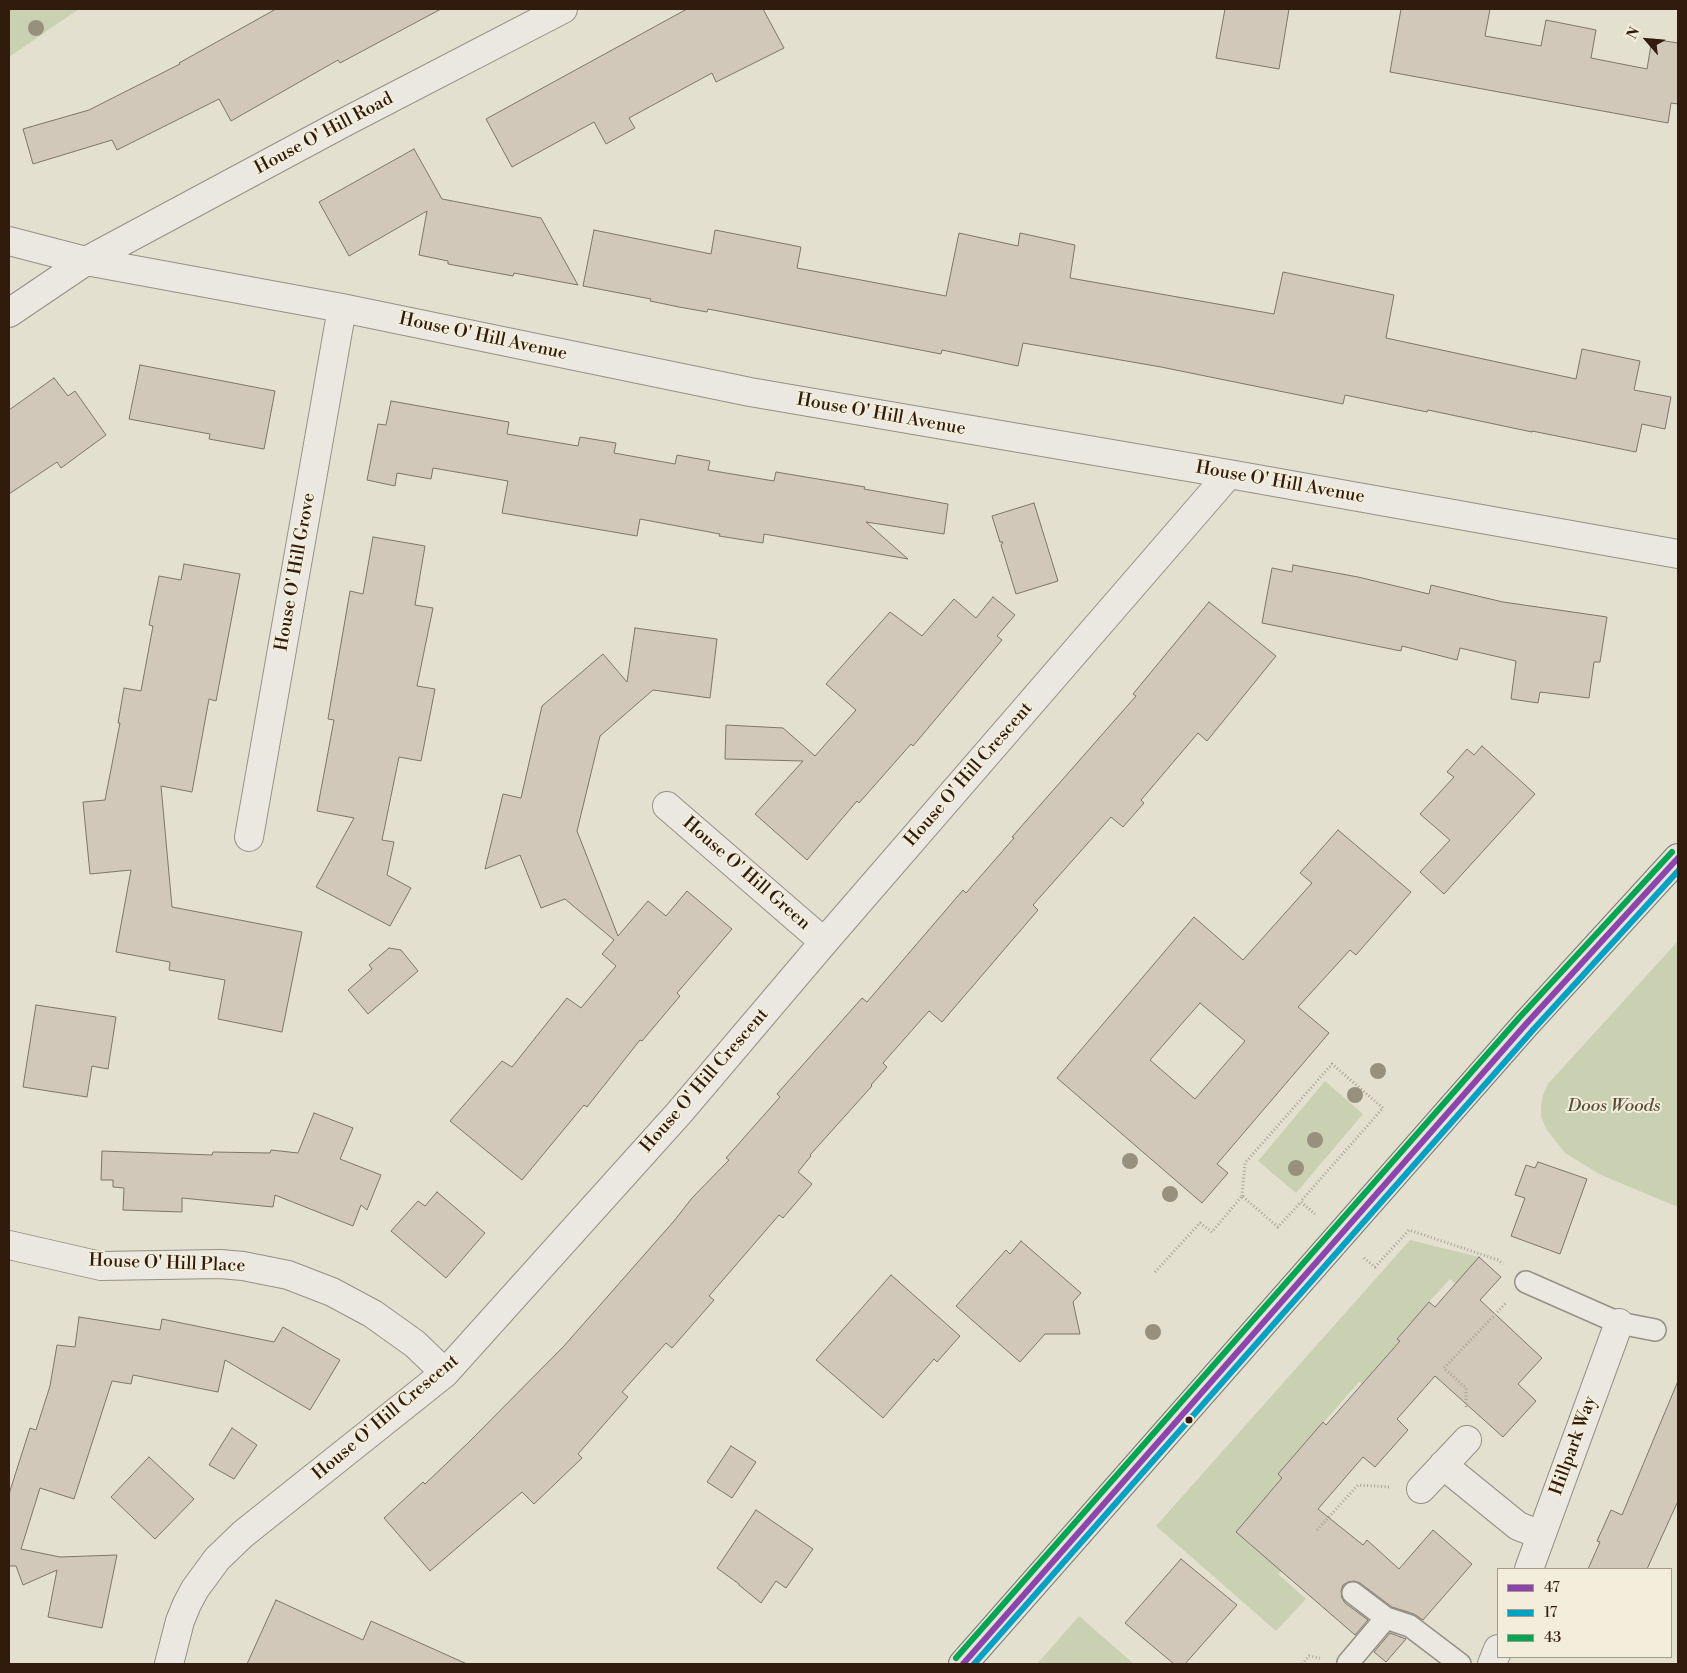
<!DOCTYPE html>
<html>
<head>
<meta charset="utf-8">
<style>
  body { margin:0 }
  #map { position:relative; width:1687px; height:1673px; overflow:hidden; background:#e4e0d0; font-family:"Libre Bodoni",serif }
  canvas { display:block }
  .frame { position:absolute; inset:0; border:10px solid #301b0d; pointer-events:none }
  .legend { position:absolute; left:1497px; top:1568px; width:175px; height:90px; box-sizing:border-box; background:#f3eedb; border:1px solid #a59a89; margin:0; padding:6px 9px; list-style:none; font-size:15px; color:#301b0d }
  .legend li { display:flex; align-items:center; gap:10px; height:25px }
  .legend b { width:25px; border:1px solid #a59a89 }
  .north { position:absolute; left:1622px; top:15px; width:50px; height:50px; -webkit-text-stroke:4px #f3eedb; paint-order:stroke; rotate:297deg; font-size:14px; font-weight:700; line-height:20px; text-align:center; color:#301b0d }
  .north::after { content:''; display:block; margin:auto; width:18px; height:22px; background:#301b0d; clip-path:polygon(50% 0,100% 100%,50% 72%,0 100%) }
</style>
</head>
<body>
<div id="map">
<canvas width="1687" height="1673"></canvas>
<div class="frame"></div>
<ul class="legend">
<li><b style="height:6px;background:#8e44ad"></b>47</li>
<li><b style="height:6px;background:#02a2c4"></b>17</li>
<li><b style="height:6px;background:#00a651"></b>43</li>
</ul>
<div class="north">N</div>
</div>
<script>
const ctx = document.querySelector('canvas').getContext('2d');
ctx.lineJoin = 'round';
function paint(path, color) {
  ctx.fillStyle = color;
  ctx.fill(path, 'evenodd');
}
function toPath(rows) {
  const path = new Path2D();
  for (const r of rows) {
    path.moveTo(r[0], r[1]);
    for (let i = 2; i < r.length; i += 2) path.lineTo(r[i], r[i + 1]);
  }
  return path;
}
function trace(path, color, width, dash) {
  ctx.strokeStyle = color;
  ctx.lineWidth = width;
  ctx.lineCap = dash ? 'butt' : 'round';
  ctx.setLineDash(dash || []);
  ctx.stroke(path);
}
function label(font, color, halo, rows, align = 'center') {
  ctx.font = font + ' "Libre Bodoni",serif';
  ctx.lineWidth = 4;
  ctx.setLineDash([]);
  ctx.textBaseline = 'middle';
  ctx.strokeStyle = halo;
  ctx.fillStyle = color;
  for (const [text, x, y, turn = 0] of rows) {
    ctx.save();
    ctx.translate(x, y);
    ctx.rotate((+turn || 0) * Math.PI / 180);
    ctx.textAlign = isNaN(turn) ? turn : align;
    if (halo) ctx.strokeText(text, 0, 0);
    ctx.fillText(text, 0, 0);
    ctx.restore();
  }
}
paint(toPath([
  [9,9,79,9,9,57],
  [1678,941,1678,1207,1601,1175,1565,1153,1547,1130,1541,1117,1541,1105,1543,1095,1548,1084],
  [1325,1081,1363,1114,1296,1193,1258,1161],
  [1410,1240,1479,1257,1456,1284,1450,1279,1429,1302,1397,1338,1400,1341,1362,1384,1359,1382,1278,1474,1282,1478,1236,1532,1275,1565,1283,1569,1278,1574,1306,1599,1276,1631,1156,1526],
  [1079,1616,1134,1664,1037,1664]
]), '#cad1b2');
const building = toPath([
  [276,9,441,9,340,63,338,60,231,121,219,99,117,150,112,140,33,164,23,129,89,110,180,64,179,63,276,9],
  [687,9,763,9,784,48,716,82,712,73,629,118,635,128,606,144,594,122,512,167,486,119,687,9],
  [1225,9,1289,9,1279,69,1216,58,1225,9],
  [1401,9,1490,9,1485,36,1541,46,1546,20,1596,30,1591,58,1647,69,1652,39,1678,43,1678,104,1671,103,1668,123,1390,72,1401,9],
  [414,149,442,199,541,218,578,285,514,273,513,276,448,264,448,261,419,255,427,211,349,256,319,202,414,149],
  [594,230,711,254,715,230,801,247,797,268,946,296,959,233,1018,246,1020,233,1075,245,1070,278,1274,314,1283,272,1394,295,1386,338,1576,379,1582,349,1640,361,1634,390,1671,397,1665,429,1642,424,1636,452,1532,431,1532,432,1428,410,1427,412,1345,395,1343,404,1161,367,1023,343,1018,366,942,350,941,354,708,309,707,312,679,307,650,301,651,299,583,286,594,230],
  [140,365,275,391,264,449,209,439,210,434,129,419,140,365],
  [54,378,68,396,75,391,106,435,61,468,57,462,9,494,9,410,54,378],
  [391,401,509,422,507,434,578,446,580,437,616,443,614,453,675,464,677,455,710,461,708,470,774,481,776,472,865,487,864,489,948,504,944,534,866,522,908,559,764,534,763,543,719,536,720,534,640,519,637,536,502,513,508,481,433,468,431,479,397,473,395,486,367,480,378,424,386,425,391,401],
  [1034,503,1058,581,1016,594,1001,545,1003,542,1000,542,992,516,1034,503],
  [373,537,425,546,415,605,433,608,417,686,435,689,421,761,399,757,382,840,394,842,387,875,411,888,390,926,316,887,354,818,317,811,334,720,328,719,350,591,363,594,373,537],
  [184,564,240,574,216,701,209,699,192,792,161,786,172,907,302,932,282,1032,218,1019,225,980,169,970,170,962,116,952,131,870,90,874,83,802,105,800,120,723,118,723,124,688,141,691,153,626,149,625,159,576,181,580,184,564],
  [1293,565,1358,577,1429,594,1431,585,1503,602,1607,617,1600,662,1594,662,1589,698,1540,692,1538,703,1511,699,1516,661,1460,648,1457,660,1402,646,1401,651,1262,623,1272,568,1292,572,1293,565],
  [993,597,1015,615,997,636,1002,640,913,746,911,744,859,803,857,801,807,860,755,814,803,761,725,759,726,725,783,728,815,756,856,710,826,684,890,612,922,636,954,599,976,618,993,597],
  [1209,602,1276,656,1207,741,1198,733,1141,800,1144,803,1123,827,1111,817,1033,905,1038,910,942,1022,929,1011,883,1063,887,1067,871,1085,872,1086,810,1155,811,1156,798,1172,812,1184,783,1218,779,1215,709,1296,714,1300,672,1348,666,1343,622,1392,628,1397,578,1454,582,1458,534,1504,522,1492,430,1571,384,1518,423,1482,425,1484,470,1441,564,1346,674,1221,692,1198,729,1160,726,1158,780,1097,777,1094,808,1059,862,998,867,1002,963,890,966,893,1014,838,1012,837,1136,696,1133,694,1209,602],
  [635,628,717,639,710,698,653,690,600,736,577,831,618,936,648,901,666,916,687,891,732,929,677,993,680,996,642,1041,640,1040,587,1107,584,1105,522,1180,450,1121,502,1061,512,1067,567,998,581,1008,616,966,602,954,614,940,565,899,541,908,520,855,485,869,503,794,521,798,542,706,603,654,627,682,635,628],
  [1482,746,1535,794,1444,894,1420,872,1450,840,1420,814,1454,777,1447,772,1467,749,1474,755,1482,746],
  [1338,830,1411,892,1356,955,1350,950,1298,1007,1329,1033,1217,1164,1228,1173,1202,1203,1057,1078,1194,917,1243,960,1312,883,1300,873,1338,830],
  [1200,1003,1245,1041,1195,1099,1150,1060,1200,1003],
  [389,948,401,950,418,971,368,1014,348,990,372,969,369,965,389,948],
  [36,1005,116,1017,108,1069,92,1066,87,1097,23,1087,36,1005],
  [314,1113,353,1128,340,1159,381,1175,367,1210,361,1205,353,1226,275,1195,273,1207,182,1198,182,1212,123,1210,124,1188,113,1187,113,1180,101,1180,102,1151,212,1155,213,1152,270,1153,271,1150,298,1153,314,1113],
  [1538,1162,1587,1179,1560,1254,1511,1236,1525,1198,1515,1195,1526,1165,1535,1168,1538,1162],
  [437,1192,485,1233,446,1278,391,1231,418,1201,425,1206,437,1192],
  [1021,1241,1081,1293,1073,1302,1080,1334,1045,1334,1020,1362,956,1306,1006,1250,1010,1254,1021,1241],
  [1479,1257,1501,1277,1480,1300,1542,1358,1518,1384,1536,1401,1503,1437,1435,1376,1397,1419,1408,1430,1375,1467,1363,1457,1318,1509,1363,1545,1367,1540,1399,1569,1433,1530,1472,1564,1423,1620,1414,1614,1392,1607,1360,1583,1354,1581,1348,1582,1343,1585,1341,1591,1342,1598,1345,1603,1368,1620,1355,1635,1236,1532,1282,1478,1278,1474,1323,1422,1326,1425,1400,1341,1397,1339,1429,1302,1435,1307,1479,1257],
  [891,1275,960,1336,937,1362,934,1359,883,1418,816,1360,891,1275],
  [79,1317,160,1330,162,1319,274,1342,283,1327,340,1360,310,1410,225,1360,218,1392,133,1375,131,1384,112,1381,74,1499,40,1488,21,1549,60,1557,117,1555,102,1628,48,1617,57,1570,23,1585,16,1566,9,1566,9,1494,30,1428,36,1430,50,1386,57,1345,75,1347,79,1317],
  [1678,1381,1678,1501,1647,1569,1588,1569,1600,1542,1597,1541,1611,1510,1622,1515,1678,1381],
  [232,1428,257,1445,234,1479,209,1465,232,1428],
  [731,1446,756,1462,732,1498,707,1482,731,1446],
  [149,1457,194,1499,155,1539,111,1497,149,1457],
  [756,1510,813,1549,786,1588,776,1581,761,1603,739,1585,739,1584,717,1568,756,1510],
  [1181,1559,1237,1605,1185,1664,1174,1664,1125,1623,1181,1559],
  [276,1600,363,1640,371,1621,467,1664,247,1664,276,1600],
  [1390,1633,1406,1639,1386,1662,1374,1652,1390,1633]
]);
paint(building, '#d2c8b9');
trace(building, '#7b756b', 1);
const service = toPath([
  [1526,1282,1619,1323,1655,1330],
  [1353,1593,1386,1618,1410,1626,1460,1664],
  [1348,1663,1386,1618]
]);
const minor = toPath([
  [9,241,86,261,9,313],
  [86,261,342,308,750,392,1229,474,1678,554],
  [86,261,347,121,563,9],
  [667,806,824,942],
  [249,837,342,308],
  [9,1245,101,1266,220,1264,243,1266,288,1275,332,1292,373,1314,415,1344,445,1373],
  [1443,1465,1518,1526,1541,1535],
  [1421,1489,1467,1440],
  [1529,1569,1619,1323],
  [169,1664,180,1621,187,1604,195,1589,217,1559,243,1534,445,1373,679,1113,824,942,1229,474],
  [1492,1664,1498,1649]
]);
const primary = toPath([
  [963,1664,1526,1024,1678,858]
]);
trace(service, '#959085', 24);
trace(minor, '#959085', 30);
trace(primary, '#7b756b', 30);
trace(toPath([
  [1242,1196,1245,1163,1332,1064,1383,1108,1301,1201],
  [1364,1258,1375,1267,1409,1230,1498,1260,1503,1264],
  [1155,1272,1200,1223,1212,1232,1242,1196,1278,1227,1301,1202,1315,1214],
  [1466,1407,1466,1388,1444,1368,1506,1303],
  [1317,1530,1358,1485,1389,1487],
  [1302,1664,1309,1656,1320,1658]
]), '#a7a39b', 3, [1, 2.5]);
trace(service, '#eae8e0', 21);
trace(minor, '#eae8e0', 28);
trace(primary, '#e7e3da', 28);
trace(toPath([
  [963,1664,1526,1024,1678,858]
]), '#8e44ad', 6);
trace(toPath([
  [974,1664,1533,1030,1678,871]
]), '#02a2c4', 6);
trace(toPath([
  [956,1658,1519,1018,1672,852]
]), '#00a651', 6);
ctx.fillStyle = '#97907c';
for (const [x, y] of [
  [36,28],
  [1378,1071],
  [1355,1095],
  [1315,1140],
  [1130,1161],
  [1296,1168],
  [1170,1194],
  [1153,1332]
]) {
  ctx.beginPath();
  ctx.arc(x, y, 8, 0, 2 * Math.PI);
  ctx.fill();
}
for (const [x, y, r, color] of [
  [1189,1420,4.5,"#301b0d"]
]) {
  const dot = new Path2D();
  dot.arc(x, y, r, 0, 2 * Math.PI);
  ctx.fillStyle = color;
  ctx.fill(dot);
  trace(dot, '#f3eedb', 2);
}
label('18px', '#301b0d', '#f3eedb', [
  ["House O' Hill Road",324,134,-28],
  ["House O' Hill Avenue",483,337,12],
  ["House O' Hill Avenue",881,415,10],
  ["House O' Hill Avenue",1280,483,10],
  ["House O' Hill Grove",296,572,-80],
  ["House O' Hill Crescent",969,775,-49],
  ["House O' Hill Green",746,874,41],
  ["House O' Hill Crescent",705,1081,-49],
  ["House O' Hill Place",167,1264,2],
  ["House O' Hill Crescent",386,1418,-40],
  ["Hillpark Way",1574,1446,-70]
]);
label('italic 18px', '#584e37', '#f3eedb', [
  ["Doos Woods",1614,1107]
]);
</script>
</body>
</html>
